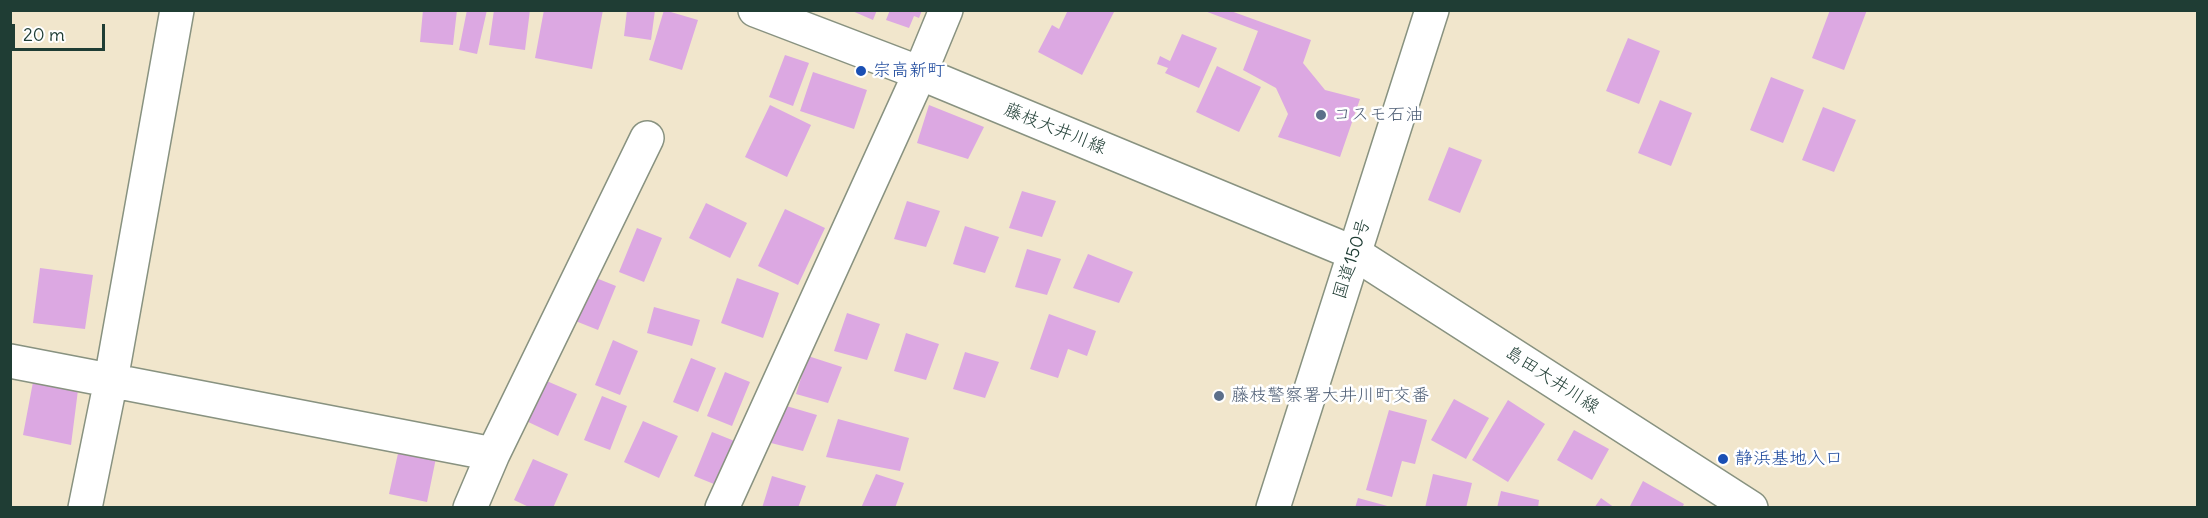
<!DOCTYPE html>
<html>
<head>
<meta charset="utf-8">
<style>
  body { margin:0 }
  #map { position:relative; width:2208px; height:518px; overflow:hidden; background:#f1e6cc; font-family:Delius,sans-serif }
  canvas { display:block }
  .frame { position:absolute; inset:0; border:12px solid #1f3d34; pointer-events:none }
  .scale { position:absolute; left:12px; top:24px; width:93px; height:27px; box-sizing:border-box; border:3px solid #1f3d34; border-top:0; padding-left:8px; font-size:18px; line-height:21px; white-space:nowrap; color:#1f3d34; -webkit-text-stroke:4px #fff; paint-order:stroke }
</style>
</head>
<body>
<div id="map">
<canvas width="2208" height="518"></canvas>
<div class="frame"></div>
<div class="scale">20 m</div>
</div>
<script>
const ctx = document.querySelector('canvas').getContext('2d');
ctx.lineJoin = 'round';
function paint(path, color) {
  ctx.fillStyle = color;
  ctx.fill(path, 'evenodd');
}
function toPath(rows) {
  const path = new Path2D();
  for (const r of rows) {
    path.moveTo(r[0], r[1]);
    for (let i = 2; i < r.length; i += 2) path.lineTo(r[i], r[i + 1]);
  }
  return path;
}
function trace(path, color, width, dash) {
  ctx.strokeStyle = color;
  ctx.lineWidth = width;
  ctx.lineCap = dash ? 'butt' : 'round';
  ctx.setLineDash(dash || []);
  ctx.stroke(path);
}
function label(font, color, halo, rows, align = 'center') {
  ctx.font = font + ' Delius,"Klee One",sans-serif';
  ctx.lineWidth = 5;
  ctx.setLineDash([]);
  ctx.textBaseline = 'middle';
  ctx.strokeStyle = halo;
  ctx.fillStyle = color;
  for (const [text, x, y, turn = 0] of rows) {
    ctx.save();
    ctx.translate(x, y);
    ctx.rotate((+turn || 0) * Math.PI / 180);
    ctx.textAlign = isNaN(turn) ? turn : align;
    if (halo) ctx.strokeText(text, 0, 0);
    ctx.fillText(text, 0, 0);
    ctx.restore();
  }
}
paint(toPath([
  [423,10,457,10,453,45,420,42],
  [467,10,487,10,477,54,459,50],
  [494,10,530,10,525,50,489,45],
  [544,10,603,10,592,69,535,58],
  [627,10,655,10,651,40,624,36],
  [664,10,698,20,682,70,649,60],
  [850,10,877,10,873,20],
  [890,10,922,10,919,18,914,16,909,28,886,20],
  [1068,10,1115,10,1082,75,1038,52,1052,25,1059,29],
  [1202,10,1228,10,1311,40,1303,63,1325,90,1360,99,1340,157,1278,137,1288,114,1276,88,1243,70,1258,31],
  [1830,10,1867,10,1844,70,1812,58],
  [1182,34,1217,48,1199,88,1165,73,1168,68,1157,64,1160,56,1170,61],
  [1628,38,1660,51,1639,104,1606,91],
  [785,55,809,63,793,106,769,97],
  [1217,66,1261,87,1239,132,1196,112],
  [813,72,867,90,854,129,800,111],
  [1771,77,1804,90,1783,143,1750,130],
  [1660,100,1692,113,1671,166,1638,153],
  [770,105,811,125,787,177,745,157],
  [929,105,984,127,968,159,917,143],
  [1823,107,1856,120,1834,172,1802,160],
  [1449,147,1482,160,1460,213,1428,200],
  [1022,191,1056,201,1042,237,1009,228],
  [907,201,940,211,926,247,894,239],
  [706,203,747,223,730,258,689,238],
  [785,209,825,228,798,285,758,266],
  [965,226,999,237,985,273,953,264],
  [637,228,662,238,644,282,619,272],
  [1027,249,1061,259,1047,295,1015,287],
  [1088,254,1133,272,1119,303,1073,288],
  [40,268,93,275,85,329,33,323],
  [591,276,616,286,598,330,573,320],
  [737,278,779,293,763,338,721,323],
  [654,307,700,320,692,346,647,333],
  [847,313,880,324,867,360,834,351],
  [1049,314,1096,331,1087,356,1068,349,1058,378,1030,369],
  [906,333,939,344,926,380,894,371],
  [613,340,638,351,620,395,595,385],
  [965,352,999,362,985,398,953,389],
  [808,356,842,367,828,403,796,394],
  [691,358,716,368,698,412,673,402],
  [725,372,750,382,732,426,707,416],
  [542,379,577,394,558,436,524,420],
  [33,382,78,390,71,445,23,435],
  [602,396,627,406,610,450,584,440],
  [1454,399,1489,418,1466,459,1431,440],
  [1508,400,1545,424,1508,482,1472,460],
  [783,405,817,415,803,451,771,443],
  [1389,410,1427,420,1415,464,1402,461,1392,497,1366,490],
  [838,419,909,438,900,471,826,457],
  [643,421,678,436,659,478,624,462],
  [1574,430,1609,449,1592,480,1557,460],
  [712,432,737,442,719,486,694,476],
  [399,449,436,458,427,502,389,494],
  [533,459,568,474,553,508,531,508,514,500],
  [876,474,904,483,895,508,861,508],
  [1433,474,1472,483,1466,508,1425,508],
  [772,476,806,486,798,508,762,508],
  [1643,481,1684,504,1682,508,1629,508],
  [1501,491,1539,500,1538,508,1497,508],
  [1358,498,1391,507,1391,508,1355,508],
  [1601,498,1615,508,1594,508]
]), '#dca8e2');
const minor = toPath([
  [10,361,493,454],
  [85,508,111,380,177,10],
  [470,508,493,454,647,138],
  [722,508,920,73,946,10]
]);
const major = toPath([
  [755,10,920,73,1354,253,1751,508]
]);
const highway = toPath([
  [1273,508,1432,10]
]);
trace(minor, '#889280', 36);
trace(major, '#889280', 36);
trace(highway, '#889280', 36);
trace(minor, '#fff', 33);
trace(major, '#fff', 33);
trace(highway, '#fff', 33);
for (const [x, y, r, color] of [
  [861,71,6,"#1a4fb4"],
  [1321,115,6,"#5c6f8a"],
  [1219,396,6,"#5c6f8a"],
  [1723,459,6,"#1a4fb4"]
]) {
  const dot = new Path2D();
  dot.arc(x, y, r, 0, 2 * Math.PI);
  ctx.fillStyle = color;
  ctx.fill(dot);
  trace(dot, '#fff', 2);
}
label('18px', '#164399', '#fff', [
  ["宗高新町",873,71],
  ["静浜基地入口",1735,459]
], 'left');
label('18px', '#4e5e75', '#fff', [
  ["コスモ石油",1333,115],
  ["藤枝警察署大井川町交番",1231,396]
], 'left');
label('18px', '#1f3d34', '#fff', [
  ["藤枝大井川線",1055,129,22],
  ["国道150号",1352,259,-72],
  ["島田大井川線",1552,380,33]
]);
</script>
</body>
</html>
